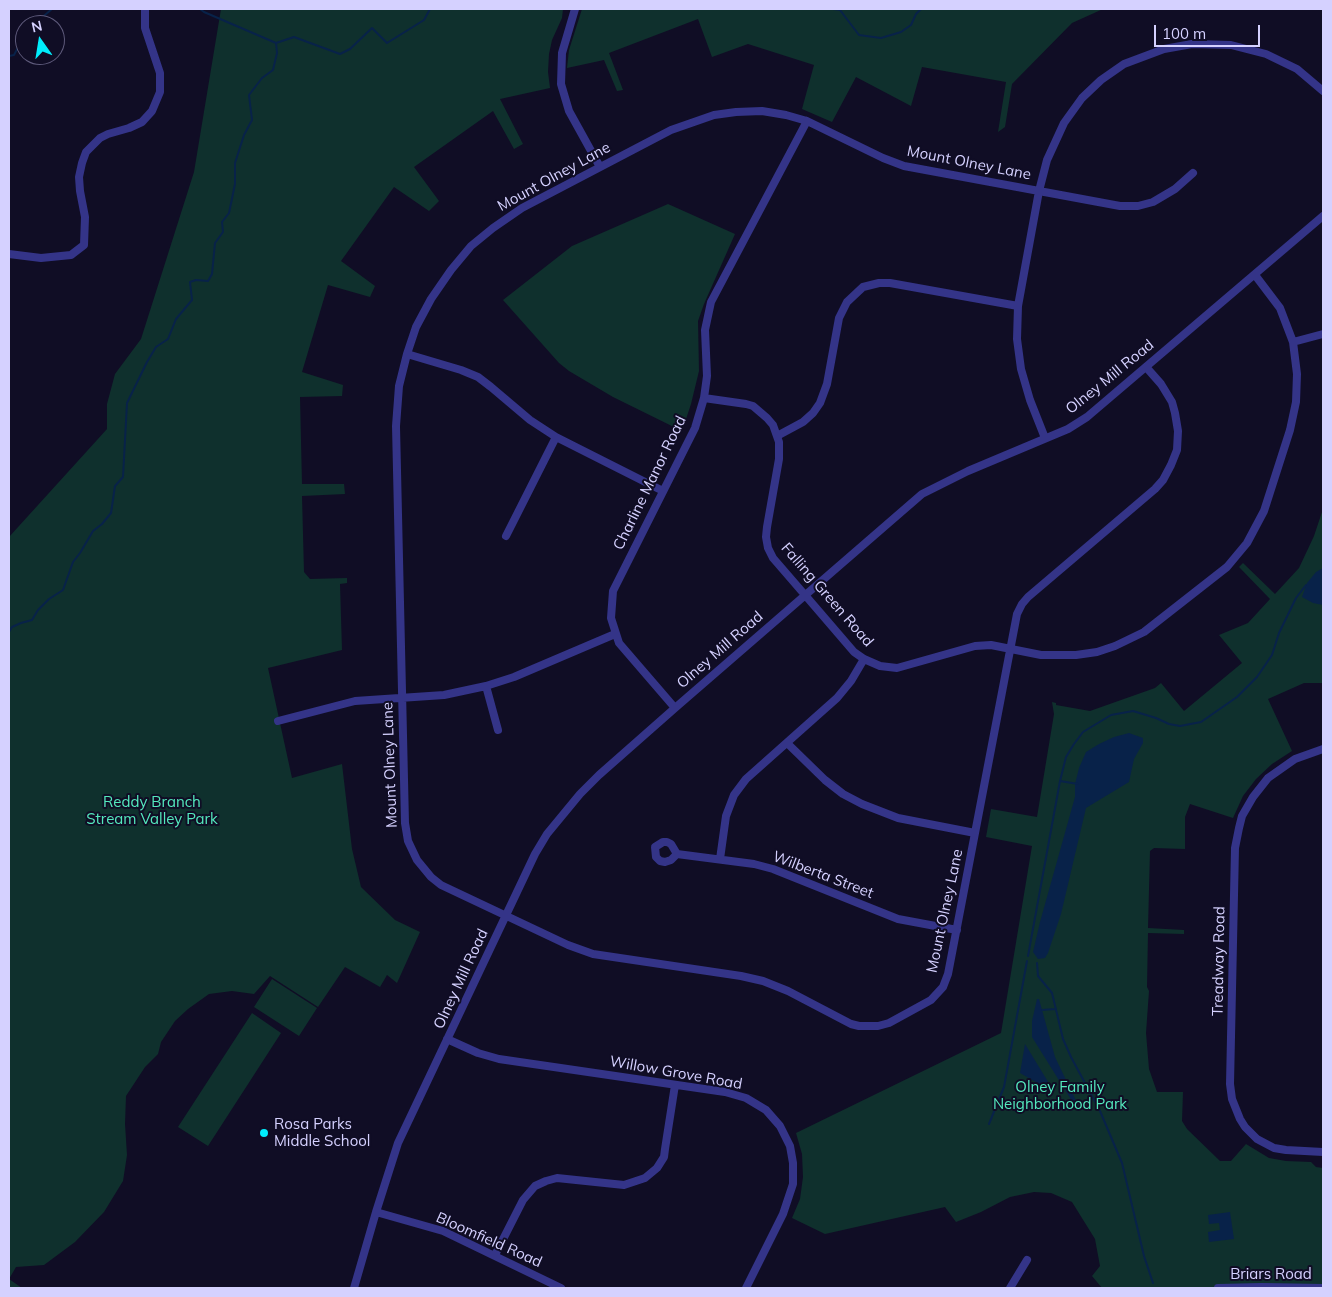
<!DOCTYPE html>
<html>
<head>
<meta charset="utf-8">
<style>
  body { margin:0 }
  #map { position:relative; width:1332px; height:1297px; overflow:hidden; background:#100d25; font-family:Mulish,sans-serif }
  canvas { display:block }
  .frame { position:absolute; inset:0; border:10px solid #d5d1ff; pointer-events:none }
  .north { position:absolute; left:15px; top:15px; width:50px; height:50px; box-sizing:border-box; background:#100d25; border:1px solid #5f5b7c; border-radius:50%; rotate:347deg; font-size:14px; font-weight:700; line-height:20px; text-align:center; color:#d5d1ff }
  .north::after { content:''; display:block; margin:auto; width:18px; height:22px; background:#00edfc; clip-path:polygon(50% 0,100% 100%,50% 72%,0 100%) }
  .scale { position:absolute; left:1154px; top:25px; width:106px; height:22px; box-sizing:border-box; border:2px solid #d5d1ff; border-top:0; padding-left:6px; font-size:15px; line-height:18px; white-space:nowrap; color:#d5d1ff; -webkit-text-stroke:4px #100d25; paint-order:stroke }
</style>
</head>
<body>
<div id="map">
<canvas width="1332" height="1297"></canvas>
<div class="frame"></div>
<div class="north">N</div>
<div class="scale">100 m</div>
</div>
<script>
const ctx = document.querySelector('canvas').getContext('2d');
ctx.lineJoin = 'round';
function paint(path, color) {
  ctx.fillStyle = color;
  ctx.fill(path, 'evenodd');
}
function toPath(rows) {
  const path = new Path2D();
  for (const r of rows) {
    path.moveTo(r[0], r[1]);
    for (let i = 2; i < r.length; i += 2) path.lineTo(r[i], r[i + 1]);
  }
  return path;
}
function trace(path, color, width, dash) {
  ctx.strokeStyle = color;
  ctx.lineWidth = width;
  ctx.lineCap = dash ? 'butt' : 'round';
  ctx.setLineDash(dash || []);
  ctx.stroke(path);
}
function label(font, color, halo, rows, align = 'center') {
  ctx.font = font + ' Mulish,sans-serif';
  ctx.lineWidth = 4;
  ctx.setLineDash([]);
  ctx.textBaseline = 'middle';
  ctx.strokeStyle = halo;
  ctx.fillStyle = color;
  for (const [text, x, y, turn = 0] of rows) {
    ctx.save();
    ctx.translate(x, y);
    ctx.rotate((+turn || 0) * Math.PI / 180);
    ctx.textAlign = isNaN(turn) ? turn : align;
    if (halo) ctx.strokeText(text, 0, 0);
    ctx.fillText(text, 0, 0);
    ctx.restore();
  }
}
paint(toPath([
  [221,9,563,9,562,18,552,40,549,54,548,72,550,88,500,99,523,144,514,149,493,111,414,167,439,201,429,211,394,187,341,261,375,286,370,297,328,285,302,372,343,385,342,396,300,397,302,484,344,484,345,494,302,496,304,572,310,579,347,578,347,583,340,584,342,650,268,668,292,778,342,764,352,849,361,887,395,920,420,932,397,983,387,975,380,987,345,967,318,1007,270,976,254,994,232,991,209,994,188,1009,175,1021,161,1042,158,1054,145,1067,126,1096,125,1124,127,1155,123,1181,104,1212,75,1242,44,1265,16,1267,9,1279,22,1288,9,1288,9,537,107,429,107,404,115,374,141,339,194,172],
  [582,9,1103,9,1072,23,1012,84,1005,127,998,132,1006,82,922,67,911,106,856,77,832,122,802,109,814,65,748,44,712,57,698,19,609,53,623,90,617,91,604,60,567,68,569,50],
  [668,204,735,234,704,304,698,321,699,371,691,404,682,431,613,397,569,371,559,363,503,300,572,246],
  [1323,509,1323,683,1304,683,1268,699,1292,751,1272,764,1256,779,1243,796,1233,818,1190,804,1185,817,1185,849,1154,848,1150,851,1148,928,1184,930,1184,934,1148,933,1147,987,1149,991,1146,1033,1149,1069,1157,1092,1183,1092,1182,1121,1187,1129,1220,1161,1231,1161,1246,1144,1269,1158,1286,1161,1311,1162,1316,1167,1323,1168,1323,1288,1102,1288,1092,1276,1100,1266,1095,1239,1072,1202,1051,1193,1034,1192,1010,1197,981,1212,956,1222,945,1207,825,1234,792,1218,800,1199,803,1177,802,1154,796,1133,1001,1033,1032,846,986,837,991,809,1037,817,1054,714,1052,702,1056,703,1056,705,1090,711,1155,688,1161,683,1184,711,1242,663,1219,635,1248,623,1270,599,1239,567,1243,563,1275,594,1299,568,1314,536],
  [272,979,317,1008,299,1036,254,1007],
  [252,1013,281,1033,208,1146,178,1127]
]), '#0f302d');
paint(toPath([
  [1323,568,1323,605,1313,603,1302,597,1307,583,1316,572],
  [1129,733,1143,738,1143,743,1134,759,1129,782,1086,808,1061,914,1048,953,1045,958,1038,959,1033,952,1040,922,1075,797,1075,784,1079,768,1086,752,1099,744,1114,737],
  [1037,999,1039,999,1055,1057,1078,1105,1075,1106,1032,1037,1032,1021],
  [1025,1044,1050,1085,1048,1089,1020,1073],
  [1230,1212,1234,1239,1209,1242,1208,1232,1220,1230,1219,1223,1209,1224,1208,1215]
]), '#082249');
trace(toPath([
  [200,9,204,12,276,43,294,37,340,54,350,49,372,28,387,43,424,20,430,9],
  [833,9,840,10,859,35,881,38,901,32,911,25,916,14,921,9],
  [33,25,52,9],
  [9,56,14,55,25,34],
  [9,632,12,627,21,623,32,620,38,610,49,599,63,590,73,562,80,553,93,531,102,524,111,513,115,486,123,477,127,403,147,362,156,347,168,339,176,319,192,300,190,282,196,280,208,281,212,274,215,243,223,232,222,222,229,213,235,184,235,163,244,135,252,120,249,95,262,78,273,70,277,53,276,43],
  [1060,781,1078,784],
  [1028,956,1060,781,1066,757,1074,744,1083,732,1111,715,1133,711,1156,718,1169,724,1180,726,1201,722,1237,697,1257,677,1272,655,1279,633,1296,598,1306,585],
  [1037,963,1038,976,1052,993,1063,1039,1071,1057,1100,1111,1122,1163,1144,1256,1153,1283],
  [1042,1010,1055,1009],
  [989,1124,1004,1087,1027,961]
]), '#082249', 2);
trace(toPath([
  [575,9,562,53,561,84,569,111,600,167],
  [9,254,41,258,71,255,84,245,85,217,80,191,79,177,82,163,86,152,100,138,108,134,129,128,142,122,152,111,160,92,160,73,145,28,145,9],
  [1293,342,1323,334],
  [407,354,461,370,478,377,491,387,530,420,556,437,663,491],
  [1146,367,1161,384,1172,402,1175,413,1178,431,1177,450,1171,465,1163,480,1155,489,1028,597,1022,604,1017,614,948,974,943,987,931,1000,889,1023,878,1026,859,1026,851,1024,788,991,763,981,741,976,593,954,568,945,441,885,431,877,417,860,408,841,405,823,396,426,399,386,407,354,416,327,431,299,451,270,471,246,493,228,522,208,671,130,714,115,736,112,762,111,786,115,807,121,883,158,904,166,1120,206,1138,206,1153,202,1175,189,1193,173],
  [704,398,746,404,753,406,767,418,773,425,779,442,779,459,767,527,766,537,768,548,773,558,805,595,854,652,864,659,880,666,897,668,975,646,991,645,1041,655,1076,655,1097,652,1115,646,1144,632,1227,567,1247,543,1264,511,1290,430,1296,402,1297,374,1293,342,1280,308,1255,275],
  [777,436,803,422,813,413,820,403,827,384,839,318,847,302,863,287,879,283,890,283,1018,306],
  [1045,438,1030,400,1021,369,1017,339,1018,306,1039,191,1047,160,1064,123,1082,98,1101,80,1124,64,1164,49,1192,44,1231,45,1266,54,1297,69,1323,91],
  [506,536,556,437],
  [486,686,498,730],
  [675,708,619,643,611,618,613,591,695,428,704,398,707,376,705,330,711,302,807,121],
  [278,721,355,701,444,695,486,686,514,677,615,634],
  [787,743,825,780,843,794,862,804,898,818,975,833],
  [1323,749,1295,759,1268,778,1253,797,1242,816,1239,828,1235,848,1230,1084,1232,1099,1240,1119,1245,1127,1257,1139,1274,1148,1286,1150,1323,1152],
  [677,854,671,844,667,842,663,842,655,847,656,857,660,861,665,862,671,860,677,854,754,864,773,869,898,919,957,930],
  [720,859,726,816,734,795,746,779,837,698,851,681,864,659],
  [447,1039,478,1053,499,1059,725,1092,746,1098,766,1110,780,1126,790,1146,793,1163,793,1184,783,1214,746,1288],
  [376,1212,443,1231,561,1288],
  [495,1255,523,1200,535,1186,546,1181,557,1178,624,1185,645,1178,657,1168,664,1157,665,1149,675,1085],
  [354,1288,376,1212,398,1143,535,854,547,834,580,794,599,775,675,708,922,494,968,471,1068,429,1087,417,1323,216],
  [1010,1288,1027,1260],
  [1218,1288,1262,1287,1323,1288]
]), '#343488', 8);
for (const [x, y, r, color] of [
  [264,1133,5,"#00edfc"]
]) {
  const dot = new Path2D();
  dot.arc(x, y, r, 0, 2 * Math.PI);
  ctx.fillStyle = color;
  ctx.fill(dot);
  trace(dot, '#100d25', 2);
}
label('15px', '#d5d1ff', '#100d25', [
  ["Mount Olney Lane",969,163,11],
  ["Mount Olney Lane",554,177,-29],
  ["Olney Mill Road",1110,377,-39],
  ["Charline Manor Road",650,483,-64],
  ["Falling Green Road",827,595,49],
  ["Olney Mill Road",720,650,-41],
  ["Mount Olney Lane",390,765,-92],
  ["Wilberta Street",823,875,21],
  ["Mount Olney Lane",945,911,-78],
  ["Treadway Road",1219,961,-89],
  ["Olney Mill Road",461,979,-65],
  ["Willow Grove Road",676,1073,10],
  ["Bloomfield Road",489,1240,24],
  ["Briars Road",1271,1274]
]);
label('15px', '#54e9bd', '#100d25', [
  ["Reddy Branch",152,802],
  ["Stream Valley Park",152,819],
  ["Olney Family",1060,1087],
  ["Neighborhood Park",1060,1104]
]);
label('15px', '#d5d1ff', '#100d25', [
  ["Rosa Parks",274,1124],
  ["Middle School",274,1141]
], 'left');
</script>
</body>
</html>
